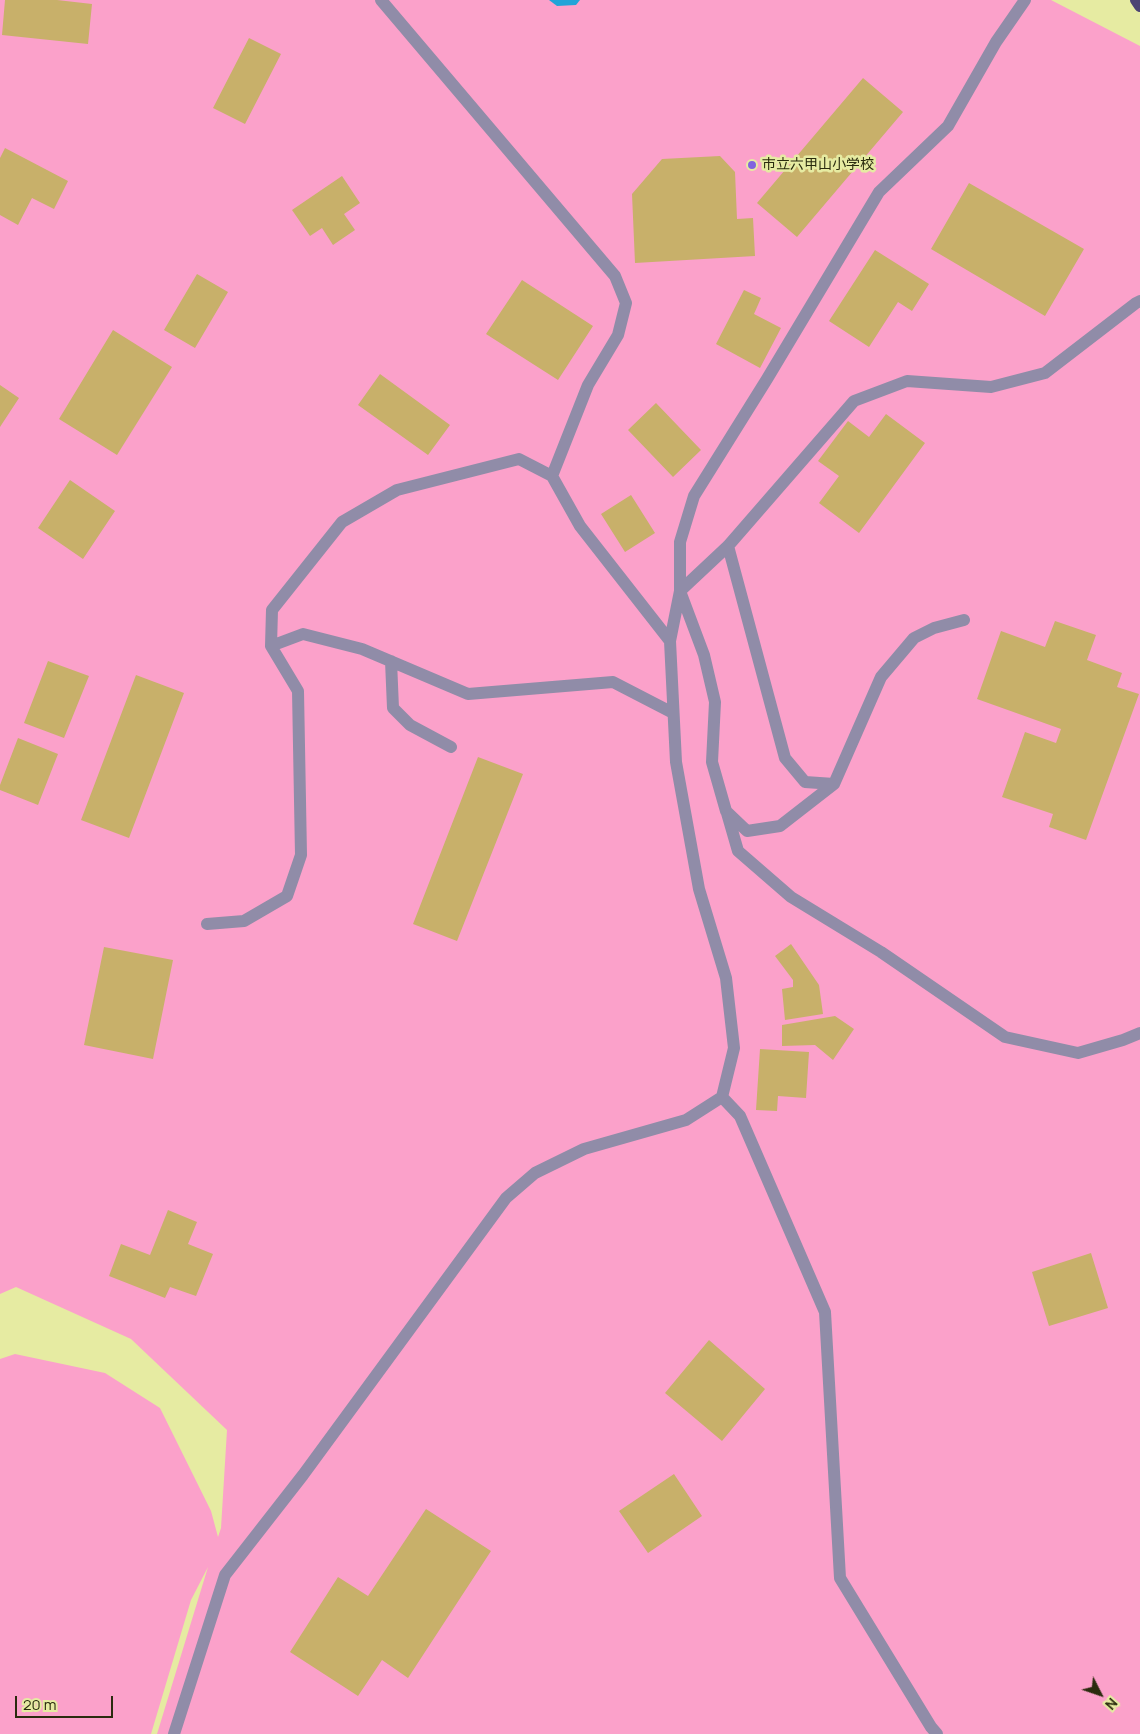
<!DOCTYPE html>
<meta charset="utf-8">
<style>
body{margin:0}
#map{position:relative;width:1140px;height:1734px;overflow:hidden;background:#e6eba2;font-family:Manrope,sans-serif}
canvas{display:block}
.north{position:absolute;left:1075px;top:1669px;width:50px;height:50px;-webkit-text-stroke:4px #e6eba2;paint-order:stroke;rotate:131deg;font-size:14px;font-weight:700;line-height:20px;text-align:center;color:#2a2b0e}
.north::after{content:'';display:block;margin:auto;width:18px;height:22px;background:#2a2b0e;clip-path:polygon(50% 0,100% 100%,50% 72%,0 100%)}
.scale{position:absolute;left:15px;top:1696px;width:98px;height:22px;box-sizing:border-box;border:2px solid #2a2b0e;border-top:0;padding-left:6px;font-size:15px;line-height:18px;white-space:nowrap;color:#2a2b0e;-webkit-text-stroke:4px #e6eba2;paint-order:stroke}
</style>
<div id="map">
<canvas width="1140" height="1734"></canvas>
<div class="north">N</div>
<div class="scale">20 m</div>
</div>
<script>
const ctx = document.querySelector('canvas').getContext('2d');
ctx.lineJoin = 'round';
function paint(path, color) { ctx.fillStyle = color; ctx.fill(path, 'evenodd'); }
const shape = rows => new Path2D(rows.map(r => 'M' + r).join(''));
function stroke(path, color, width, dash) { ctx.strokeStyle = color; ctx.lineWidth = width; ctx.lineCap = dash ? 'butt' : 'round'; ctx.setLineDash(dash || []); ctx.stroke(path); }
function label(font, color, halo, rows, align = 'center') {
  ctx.font = font + ' Manrope,"Noto Sans JP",sans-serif'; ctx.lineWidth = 5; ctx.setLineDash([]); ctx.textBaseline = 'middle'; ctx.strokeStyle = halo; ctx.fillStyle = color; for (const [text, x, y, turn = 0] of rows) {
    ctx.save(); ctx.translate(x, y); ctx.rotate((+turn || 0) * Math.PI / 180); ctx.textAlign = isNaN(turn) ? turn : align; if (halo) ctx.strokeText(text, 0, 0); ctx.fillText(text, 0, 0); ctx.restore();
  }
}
paint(shape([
 [0,0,1051,0,1140,46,1140,1734,157,1734,208,1567,191,1600,151,1734,0,1734,0,1359,15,1354,105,1373,160,1408,211,1511,218,1537,221,1528,227,1430,131,1339,16,1287,0,1294]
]), '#fba1ca');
paint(shape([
 [549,0,580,0,576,5,557,6]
]), '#21a4d8');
paint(shape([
 [5,0,57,0,92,4,88,44,2,35],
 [249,38,281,54,245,124,213,108],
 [863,78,903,112,797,237,757,203],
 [5,148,68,181,54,209,32,198,18,225,0,215,0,158],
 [720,156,735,172,737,219,753,218,755,256,635,263,632,194,662,159],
 [342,176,360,203,344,214,355,230,333,245,322,228,310,236,292,210],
 [969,183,1084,249,1045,316,931,249],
 [875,250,929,284,912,311,898,302,869,347,829,321],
 [197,274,228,292,195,348,164,330],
 [522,280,593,326,558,380,486,334],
 [744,290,761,298,754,314,781,328,760,368,716,344],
 [113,330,172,367,117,455,59,419],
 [380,374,450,425,428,455,358,405],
 [0,385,19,398,0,427],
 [656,403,701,450,673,477,628,430],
 [886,414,925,443,859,533,819,503,839,476,818,461,848,421,869,437],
 [70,480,115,511,83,559,38,528],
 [631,495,655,533,625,552,601,514],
 [1055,621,1096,635,1087,660,1122,673,1117,687,1139,694,1086,840,1049,827,1053,814,1002,797,1025,732,1056,743,1061,729,977,699,1001,631,1045,647],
 [48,661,89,676,64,738,24,723],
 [136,675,184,693,129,838,81,820],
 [18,738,58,754,38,805,0,790,0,785],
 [478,757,523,774,457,941,413,924],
 [791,944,819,985,823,1014,785,1020,782,989,793,987,793,980,775,956],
 [104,947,173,960,153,1059,84,1045],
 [835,1016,854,1029,833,1060,815,1045,782,1046,782,1025],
 [760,1049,809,1052,806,1098,778,1096,777,1111,756,1110],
 [168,1210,197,1222,188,1244,213,1254,196,1296,170,1287,165,1298,109,1276,121,1244,150,1255],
 [1091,1253,1108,1308,1049,1326,1032,1272],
 [709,1340,765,1389,722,1441,665,1393],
 [674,1474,702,1516,648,1553,619,1511],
 [426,1509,491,1551,408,1678,382,1660,358,1696,290,1652,338,1577,368,1596]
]), '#c8b06a');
stroke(shape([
 [381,0,615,276,626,303,618,335,588,385,552,476],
 [728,546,785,758,805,782,834,784],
 [964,620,934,628,914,638,881,677,834,784,780,826,747,831,726,811,712,762,715,702,704,655,680,591,728,546,854,401,907,381,991,387,1045,373,1136,303,1140,301],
 [271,646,303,634,362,649,468,694,613,682,673,713],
 [391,661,393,708,410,725,451,747],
 [727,813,738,851,791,897,881,952,1005,1037,1078,1053,1123,1040,1140,1033],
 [207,924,244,921,287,896,301,855,298,691,271,646,272,610,342,522,397,490,519,459,552,476,580,526,670,641],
 [722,1097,740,1116,825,1312,840,1578,931,1727,937,1734],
 [174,1734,225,1575,303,1475,506,1198,535,1173,584,1149,686,1120,722,1097,734,1048,726,978,699,889,676,762,670,641,680,591,680,542,694,496,767,379,879,192,948,126,996,42,1025,0]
]), '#908ca8', 12);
stroke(shape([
 [1136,0,1140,6]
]), '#4d4373', 12);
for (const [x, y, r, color] of [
 [752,165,5,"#8163de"]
]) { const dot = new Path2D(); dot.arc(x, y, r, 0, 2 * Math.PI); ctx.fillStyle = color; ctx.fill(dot); stroke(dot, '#e6eba2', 2); }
label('14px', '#2a2b0e', '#e6eba2', [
 ["市立六甲山小学校",762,165]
], 'left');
</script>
